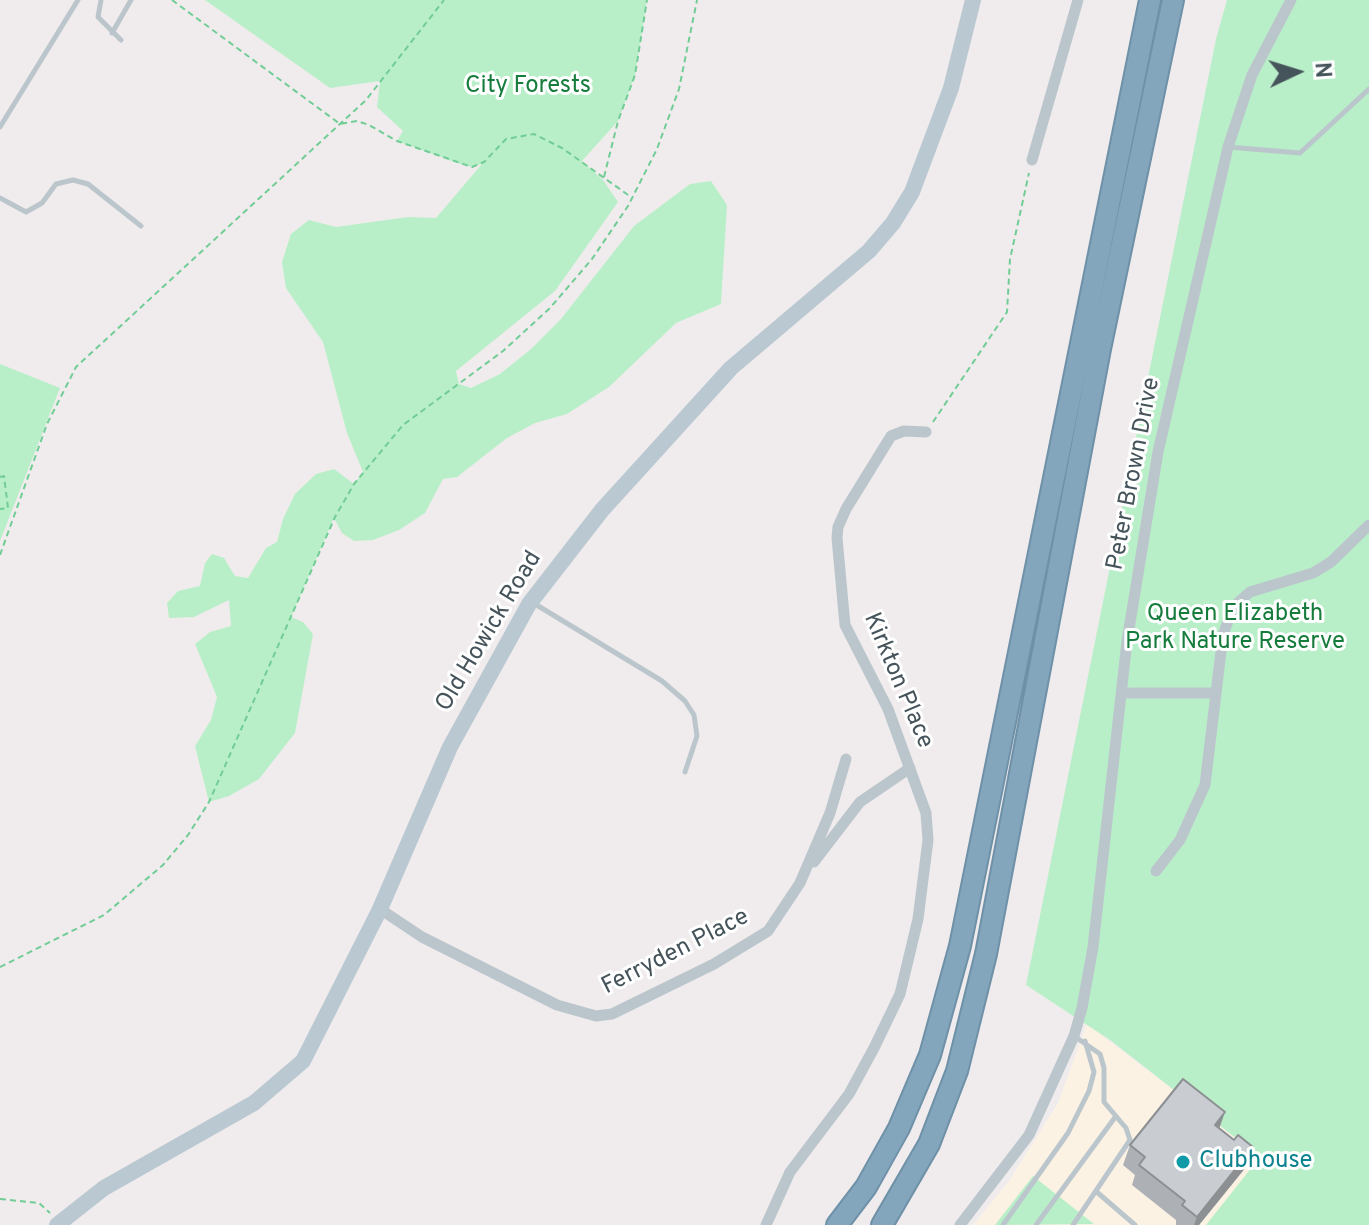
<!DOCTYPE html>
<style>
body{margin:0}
#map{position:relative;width:1369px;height:1225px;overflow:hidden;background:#f0eced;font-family:Overpass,sans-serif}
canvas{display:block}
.north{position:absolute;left:1257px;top:32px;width:80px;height:80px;-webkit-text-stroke:6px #fff;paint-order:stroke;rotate:86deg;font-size:22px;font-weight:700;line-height:32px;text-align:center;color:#45535a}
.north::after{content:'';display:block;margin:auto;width:28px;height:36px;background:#45535a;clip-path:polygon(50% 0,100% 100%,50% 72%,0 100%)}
</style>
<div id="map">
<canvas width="1369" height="1225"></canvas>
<div class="north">N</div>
</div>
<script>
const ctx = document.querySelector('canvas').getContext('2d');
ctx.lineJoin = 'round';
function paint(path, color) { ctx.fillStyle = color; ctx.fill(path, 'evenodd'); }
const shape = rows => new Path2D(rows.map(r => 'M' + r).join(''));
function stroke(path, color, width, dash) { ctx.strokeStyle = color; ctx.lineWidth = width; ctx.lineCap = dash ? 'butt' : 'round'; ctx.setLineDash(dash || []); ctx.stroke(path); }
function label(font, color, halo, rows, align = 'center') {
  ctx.font = font + ' Overpass,sans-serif'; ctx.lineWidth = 6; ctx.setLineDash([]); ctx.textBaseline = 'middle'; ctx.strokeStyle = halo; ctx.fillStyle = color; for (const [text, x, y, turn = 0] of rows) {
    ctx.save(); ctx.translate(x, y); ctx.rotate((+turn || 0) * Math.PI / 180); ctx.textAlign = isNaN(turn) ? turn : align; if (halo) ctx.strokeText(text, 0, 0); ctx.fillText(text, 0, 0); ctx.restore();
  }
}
paint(shape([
 [1087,1024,1261,1157,1206,1225,973,1225,1009,1181,1058,1103]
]), '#fcf2e4');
paint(shape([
 [205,0,647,0,635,75,618,121,582,161,603,180,618,202,555,291,456,371,459,384,471,388,500,374,531,349,561,319,634,226,690,184,711,181,727,205,721,304,676,323,609,387,567,414,535,423,507,438,457,477,443,479,425,513,399,530,373,540,354,541,342,533,334,518,291,617,303,622,313,634,295,733,259,779,229,796,209,802,195,746,211,720,217,697,195,644,210,632,231,626,229,600,194,617,169,618,167,603,178,591,200,586,205,563,212,554,224,558,235,576,248,578,266,548,277,542,283,519,295,494,316,474,334,469,354,484,363,472,347,433,323,342,286,288,282,262,291,234,309,220,336,227,408,217,436,218,482,164,472,167,460,164,397,141,403,131,377,107,380,81,330,88],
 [1227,0,1369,0,1369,1225,1206,1225,1260,1157,1110,1040,1026,985,1216,39],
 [0,364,60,388,0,541],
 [1033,1176,1094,1224,995,1225]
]), '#b9efc8');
const highway = shape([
 [837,1225,866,1187,899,1128,930,1055,960,946,1150,0],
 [882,1225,929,1144,957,1071,986,954,1100,349,1173,0]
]);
stroke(highway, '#6f91a8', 24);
stroke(shape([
 [172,0,340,124,357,121,369,125,397,141,472,167,484,162,506,139,534,134,562,148,631,197],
 [604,177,618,121,635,75,647,0],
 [933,422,1007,312,1010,259,1029,173],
 [0,477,4,476,8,508,0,509],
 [0,555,47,424,76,367,366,100,444,0],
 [0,967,104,915,163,865,188,835,209,802,335,517,354,484,403,425,503,351,550,308,592,259,628,206,657,149,679,89,697,0],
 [0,1199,39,1203,50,1213]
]), '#71cd95', 2, [6, 4]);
stroke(shape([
 [101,0,98,17,121,40],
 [112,33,131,0],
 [0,127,78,0],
 [1228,147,1300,153,1369,89],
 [0,198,26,212,42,203,56,184,73,180,88,184,141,226],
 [535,604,662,681,685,701,694,715,697,736,685,772],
 [1098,1193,1135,1225],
 [1003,1225,1068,1133,1089,1091,1094,1072,1085,1041],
 [1036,1225,1116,1116],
 [1073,1225,1130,1140,1126,1128,1104,1102,1104,1068,1100,1054,1074,1036]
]), '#bbc6cc', 5);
stroke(shape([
 [1032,160,1078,0],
 [1122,693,1216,693],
 [814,862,860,802,910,768],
 [1156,871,1180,840,1205,785,1223,635,1233,607,1250,592,1313,573,1331,562,1369,525],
 [380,909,422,937,557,1005,596,1016,612,1014,714,964,768,931,800,883,830,813,846,759],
 [766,1225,790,1172,849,1094,874,1048,900,994,918,919,928,840,926,813,888,709,845,625,837,538,838,527,846,509,891,436,904,431,926,432],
 [960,1225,1029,1135,1074,1036,1082,1008,1093,947,1127,641,1158,452,1228,147,1252,75,1291,0]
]), '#bbc6cc', 11);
stroke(shape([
 [57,1225,104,1188,254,1103,303,1061,380,909,450,747,529,604,602,510,731,368,869,251,893,223,912,192,951,88,973,0]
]), '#bac8d1', 16);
stroke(highway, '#83a6bd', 20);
paint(shape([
 [1219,1128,1234,1140,1253,1147,1246,1167,1199,1225,1176,1225,1176,1220,1132,1185,1135,1175,1123,1165,1130,1145]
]), '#adb0b5');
paint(shape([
 [1225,1112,1218,1132,1215,1125],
 [1253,1147,1246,1167,1199,1225,1194,1225,1197,1217]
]), '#8d9093');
const building = shape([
 [1183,1079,1225,1112,1215,1125,1234,1140,1238,1135,1253,1147,1197,1217,1182,1205,1185,1201,1139,1165,1145,1157,1130,1145,1183,1079]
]);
paint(building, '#c9cdd2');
stroke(building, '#8d9093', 2);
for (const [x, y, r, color] of [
 [1183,1162,8,"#0f9aa8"]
]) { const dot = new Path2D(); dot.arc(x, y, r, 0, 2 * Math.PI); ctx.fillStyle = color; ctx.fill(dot); stroke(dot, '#fff', 3); }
label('24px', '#157c3c', '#fff', [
 ["City Forests",528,87],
 ["Queen Elizabeth",1235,615],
 ["Park Nature Reserve",1235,643]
]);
label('24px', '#45535a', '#fff', [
 ["Peter Brown Drive",1135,474,-79],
 ["Old Howick Road",490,632,-59],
 ["Kirkton Place",897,681,67],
 ["Ferryden Place",676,953,-27]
]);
label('24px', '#0d838f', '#fff', [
 ["Clubhouse",1199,1162]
], 'left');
</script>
